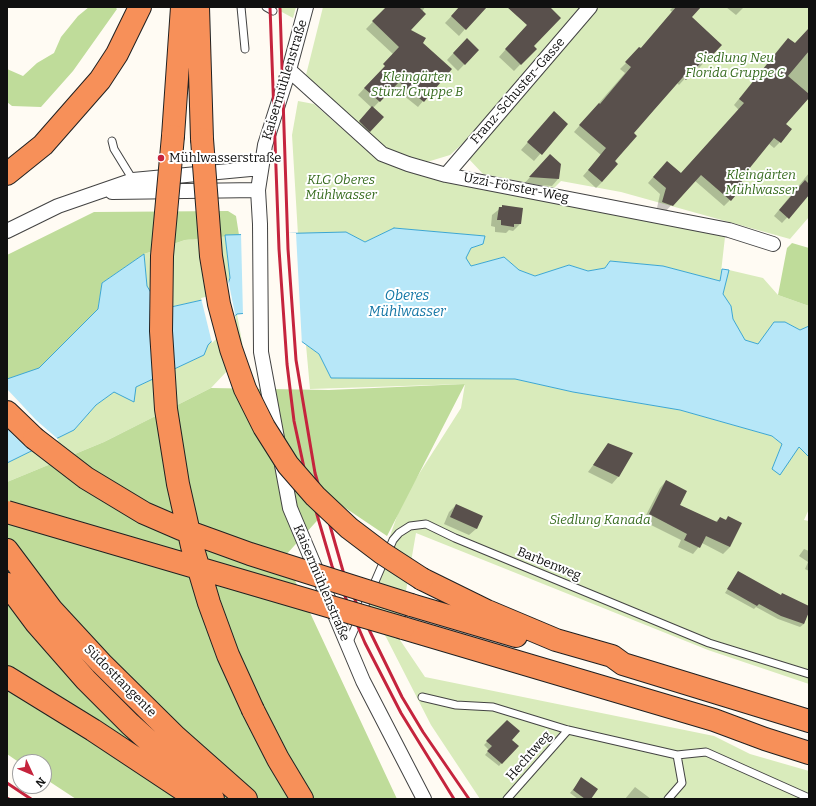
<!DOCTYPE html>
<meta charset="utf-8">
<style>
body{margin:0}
#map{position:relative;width:816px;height:806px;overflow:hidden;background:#fffbf3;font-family:Bitter,serif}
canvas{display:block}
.frame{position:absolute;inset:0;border:8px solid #101010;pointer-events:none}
.north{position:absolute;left:12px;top:754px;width:40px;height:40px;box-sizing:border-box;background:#fff;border:1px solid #9f9f9f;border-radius:50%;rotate:134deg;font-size:11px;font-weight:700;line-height:16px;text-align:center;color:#101010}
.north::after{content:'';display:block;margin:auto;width:14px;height:18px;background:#c5243d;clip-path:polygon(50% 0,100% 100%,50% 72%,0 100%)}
</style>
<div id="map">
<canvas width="816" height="806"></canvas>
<div class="frame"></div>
<div class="north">N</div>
</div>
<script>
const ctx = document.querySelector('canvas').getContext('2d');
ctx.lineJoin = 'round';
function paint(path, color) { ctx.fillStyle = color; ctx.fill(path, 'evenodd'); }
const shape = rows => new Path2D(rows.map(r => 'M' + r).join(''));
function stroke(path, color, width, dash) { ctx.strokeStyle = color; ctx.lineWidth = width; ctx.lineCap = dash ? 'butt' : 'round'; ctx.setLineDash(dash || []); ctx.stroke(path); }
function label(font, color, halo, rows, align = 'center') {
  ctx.font = font + ' Bitter,serif'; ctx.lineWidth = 4; ctx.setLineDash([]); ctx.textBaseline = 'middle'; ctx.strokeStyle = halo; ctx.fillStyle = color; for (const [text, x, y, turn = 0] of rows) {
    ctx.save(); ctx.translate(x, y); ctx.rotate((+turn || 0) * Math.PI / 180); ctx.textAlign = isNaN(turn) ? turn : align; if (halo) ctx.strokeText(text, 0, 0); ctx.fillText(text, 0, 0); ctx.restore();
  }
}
paint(shape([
 [283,7,296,7,293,18,280,11],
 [323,7,582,7,480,128,450,155,427,162,389,153,306,75],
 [595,7,809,7,809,217,790,239,621,192,561,181,554,188,483,174,467,157],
 [298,101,314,104,378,160,406,169,725,237,720,281,663,266,610,261,605,268,588,271,569,265,535,276,519,270,504,257,471,266,465,258,471,248,483,244,484,236,394,228,365,242,346,232,298,235,292,135],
 [225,235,230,278,225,295,170,307,156,301,147,286,144,254,185,240],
 [729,270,763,278,778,295,809,306,809,326,800,330,785,322,758,344,745,340,733,319,731,306,723,294],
 [237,314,244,353,211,388,104,442,7,482,7,463,74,430,96,405,114,392,136,387,204,355,208,345],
 [306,345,319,354,331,378,515,379,573,392,680,410,772,436,782,444,772,469,799,447,809,457,809,509,804,520,809,521,809,684,708,650,416,533,398,637,425,677,714,736,750,754,809,771,809,799,480,799,431,725,386,637,365,607,403,499,461,408,465,384,310,389]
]), '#d9ebbb');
paint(shape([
 [89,7,115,7,117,9,73,71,41,107,12,106,7,102,7,69,23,76,37,63,54,53,61,37,78,16],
 [228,211,236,216,239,235,185,240,144,254,102,283,98,309,39,369,7,379,7,255,94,212],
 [792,243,809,248,809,306,778,295,787,248],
 [465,384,387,536,335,501,284,557,397,799,76,799,44,778,44,762,20,763,7,754,7,482,104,442,211,388,329,390]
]), '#bfdc9a');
const water = shape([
 [394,228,485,236,483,244,471,248,466,258,471,266,504,257,519,270,535,276,569,265,588,271,605,268,610,261,663,266,720,281,722,269,729,270,723,294,731,306,733,319,745,340,758,344,774,322,785,322,800,330,809,326,809,457,799,447,780,475,772,469,782,444,772,436,680,410,573,392,515,379,331,378,319,354,261,312,237,314,208,345,204,355,136,387,134,402,114,392,96,405,74,430,7,463,7,379,39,368,98,309,102,283,144,254,147,286,156,301,171,307,224,295,230,278,225,235,346,232,365,242,394,228]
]);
paint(water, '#b7e7f8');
stroke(water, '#3ca6d1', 1);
paint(shape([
 [241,233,296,233,302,345,260,314,243,316],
 [228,279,236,319,212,343,201,298,223,293],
 [7,389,36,420,59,440,33,452,15,437,7,428]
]), '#fffbf3');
paint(shape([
 [387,7,425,7,400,47,393,54,366,29],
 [460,7,465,29,459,36,445,23],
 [543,7,548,7,533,46,535,49,514,71,499,57],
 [673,7,699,7,691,17,720,45,699,68,697,65,679,85,677,83,633,133,602,182,596,188,583,176,601,155,574,132,625,73,620,69,640,49,672,12,670,10],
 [726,7,744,7,736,15],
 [809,28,809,97,785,125,780,142,774,148,768,143,739,181,730,200,724,206,694,180,666,211,657,208,660,194,648,183,661,168,680,174,739,110,734,105,782,45,788,39,795,45],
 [460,46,478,50,458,71,447,60],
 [419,52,423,101,418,107,393,87,373,108,370,131,363,138,353,129,372,108,358,95,372,80],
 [548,119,566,124,534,161,521,150],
 [543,162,558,179,552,186,524,184],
 [809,173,809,198,807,196,782,223,774,216],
 [502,207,520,224,513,231,509,230,506,233,495,232,495,227,491,226,492,215],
 [608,445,631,454,618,477,612,484,588,472],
 [666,481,679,505,715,522,720,518,725,520,728,518,730,547,723,554,702,543,693,554,678,547,681,540,643,521,660,488],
 [456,505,481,516,476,529,469,535,444,524,449,512],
 [804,549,809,551,809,571,805,569,808,562,799,556],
 [738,573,780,596,809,607,804,624,800,627,778,619,756,607,754,609,725,593],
 [507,721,510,740,518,746,499,766,485,755,489,750,484,745],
 [579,782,589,799,578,799,570,793],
 [635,787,651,799,625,799]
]), '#0003');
paint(shape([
 [386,7,419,7,426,14,411,30,426,38,423,43,452,69,424,102,399,82,380,102,364,88,385,66,383,64,399,47,372,21],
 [459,7,487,7,466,30,451,16],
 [507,7,550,7,561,18,534,46,537,49,521,65,505,49,527,25],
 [676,7,701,7,692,17,722,45,706,62,703,60,686,80,683,77,654,110,634,133,637,136,615,161,618,164,602,182,588,170,606,148,579,125,599,103,600,104,631,67,625,62,639,47,641,48],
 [809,28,809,51,788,76,809,94,809,98,786,124,792,129,781,143,774,138,740,180,745,184,731,201,701,175,673,206,662,202,666,188,653,177,667,161,681,173,744,103,739,99,788,38,795,43],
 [467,38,479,50,465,65,453,53],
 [372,106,384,117,370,132,359,121],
 [554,111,568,124,542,155,527,142],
 [550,154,561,164,559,179,529,177],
 [805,180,809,184,809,195,789,219,779,210],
 [502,205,523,208,521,224,514,224,514,227,501,225,501,220,497,220,499,207,502,207],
 [608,443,633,453,619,477,593,465],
 [666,480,687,491,680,505,717,522,720,517,726,520,728,516,742,523,730,547,706,536,700,548,684,540,687,534,649,514],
 [456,504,483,516,477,529,450,517],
 [738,571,781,595,782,593,809,606,809,612,804,624,781,616,759,604,757,606,727,589],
 [507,720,520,731,512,740,519,746,502,764,487,751,492,746,486,741],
 [581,777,598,789,591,799,585,799,573,790]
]), '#59504c');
const lane = shape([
 [241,7,245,49],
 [266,7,273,11],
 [112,141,114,149,133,180],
 [348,644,393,540,399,533,410,526,426,524,455,538,709,643,809,674],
 [422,697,456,705,493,707,568,730,677,755,706,752,809,798],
 [507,799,568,730],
 [668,799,682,783,677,755]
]);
const street = shape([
 [306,7,289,70,265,145,258,190,260,224,261,352,290,508,363,681,424,799],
 [289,70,382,154,408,164,446,175,729,230,773,244],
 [446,175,590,7],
 [112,192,258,190],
 [7,231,58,206,133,180,261,168]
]);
const highway = shape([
 [198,7,202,139],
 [173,136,182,7],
 [7,174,43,145,100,80,117,54,140,7],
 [7,412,34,438],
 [7,550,52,610,101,663,176,737,246,799],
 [422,579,487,611,556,640,612,656,623,664,809,721],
 [7,584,36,623,86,680,130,724,213,799],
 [411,605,516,636],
 [403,628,714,720,765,739,809,753],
 [7,677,93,730,197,799],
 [253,710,278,759,302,799]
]);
stroke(lane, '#434343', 9);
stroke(street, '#434343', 16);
stroke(highway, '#212121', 24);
stroke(lane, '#fff', 7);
stroke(street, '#fff', 14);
stroke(highway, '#f79059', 22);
stroke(shape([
 [270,7,279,249,287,364,294,421,306,477,332,566,365,643,401,713,454,799],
 [280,7,288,249,296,360,315,473,343,571,358,607,402,697,423,732,469,799],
 [7,783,31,799],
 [7,798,9,799]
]), '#c5243d', 3);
const highwayBridge = shape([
 [173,136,162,256,161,331,166,409,178,484,192,546,209,603,228,655,253,710],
 [202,139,211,256,219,304,231,349,245,389,264,427,288,465,315,496,349,528,382,553,422,579],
 [34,438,86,478,144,513,181,529,250,554,411,605],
 [7,512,403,628]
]);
stroke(highwayBridge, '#212121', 24, []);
stroke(highwayBridge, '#f79059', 22);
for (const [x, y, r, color] of [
 [161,158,4,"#c5243d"]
]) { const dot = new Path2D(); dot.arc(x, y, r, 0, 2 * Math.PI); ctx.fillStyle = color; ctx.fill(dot); stroke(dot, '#fff', 1.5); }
label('italic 13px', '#366b1e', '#fff', [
 ["Siedlung Neu",735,58],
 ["Florida Gruppe C",735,73],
 ["Kleingärten",417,77],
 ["Stürzl Gruppe B",417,92],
 ["Kleingärten",761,175],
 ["Mühlwasser",761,190],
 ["KLG Oberes",341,180],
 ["Mühlwasser",341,195],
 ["Siedlung Kanada",600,520]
]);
label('13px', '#101010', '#fff', [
 ["Kaisermühlenstraße",285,80,-73],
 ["Franz-Schuster-Gasse",518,91,-49],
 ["Uzzi-Förster-Weg",516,188,11],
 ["Barbenweg",549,564,22],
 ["Kaisermühlenstraße",321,583,67],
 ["Südosttangente",120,681,45],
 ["Hechtweg",529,756,-49]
]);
label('13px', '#101010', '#fff', [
 ["Mühlwasserstraße",169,158]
], 'left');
label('italic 14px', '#1577a6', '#fff', [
 ["Oberes",407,296],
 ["Mühlwasser",407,312]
]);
</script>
